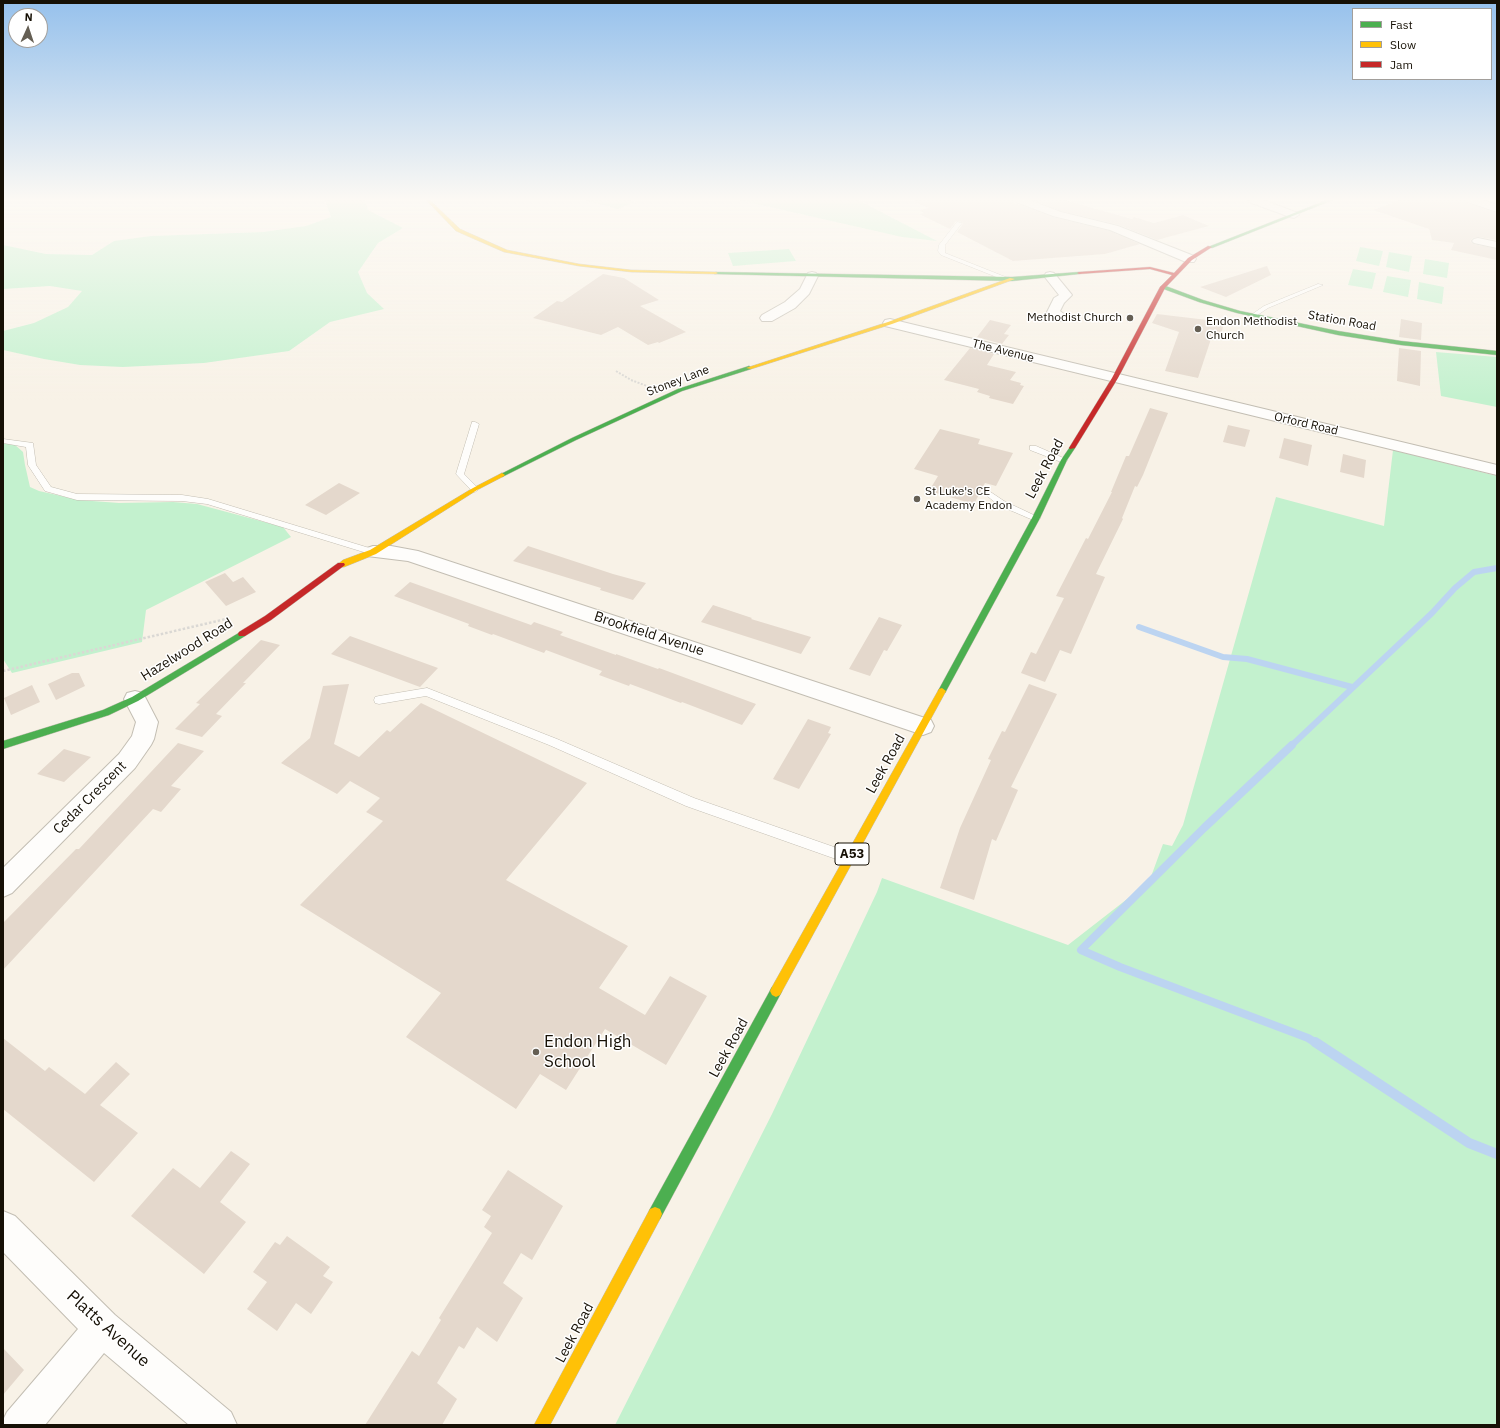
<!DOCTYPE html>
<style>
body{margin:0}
#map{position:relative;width:1500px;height:1428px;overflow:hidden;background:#f8f2e7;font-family:"IBM Plex Sans",sans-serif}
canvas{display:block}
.frame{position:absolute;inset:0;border:4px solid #161005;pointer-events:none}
.legend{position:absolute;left:1352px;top:8px;width:140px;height:72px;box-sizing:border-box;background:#fff;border:1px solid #a29f9b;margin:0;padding:5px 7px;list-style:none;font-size:12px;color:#161005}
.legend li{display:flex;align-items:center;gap:8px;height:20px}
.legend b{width:20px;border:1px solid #a29f9b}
.north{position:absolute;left:8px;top:8px;width:40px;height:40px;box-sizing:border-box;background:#fff;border:1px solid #a29f9b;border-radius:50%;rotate:3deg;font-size:11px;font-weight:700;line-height:16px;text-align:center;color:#161005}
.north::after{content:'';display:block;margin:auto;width:14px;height:18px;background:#655f54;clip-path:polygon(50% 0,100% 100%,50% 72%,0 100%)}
</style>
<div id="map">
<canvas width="1500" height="1428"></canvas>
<div class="frame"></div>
<ul class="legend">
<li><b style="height:5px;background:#4caf50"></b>Fast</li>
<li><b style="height:5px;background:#ffc107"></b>Slow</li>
<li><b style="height:5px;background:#c62828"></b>Jam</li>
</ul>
<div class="north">N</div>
</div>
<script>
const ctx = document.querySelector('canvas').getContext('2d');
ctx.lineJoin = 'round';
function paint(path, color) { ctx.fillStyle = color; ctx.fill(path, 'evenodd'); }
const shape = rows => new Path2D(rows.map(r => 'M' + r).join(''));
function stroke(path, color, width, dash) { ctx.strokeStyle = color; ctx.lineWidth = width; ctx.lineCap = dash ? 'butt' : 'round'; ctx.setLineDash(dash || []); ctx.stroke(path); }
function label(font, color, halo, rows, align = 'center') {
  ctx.font = font + ' "IBM Plex Sans",sans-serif'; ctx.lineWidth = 3; ctx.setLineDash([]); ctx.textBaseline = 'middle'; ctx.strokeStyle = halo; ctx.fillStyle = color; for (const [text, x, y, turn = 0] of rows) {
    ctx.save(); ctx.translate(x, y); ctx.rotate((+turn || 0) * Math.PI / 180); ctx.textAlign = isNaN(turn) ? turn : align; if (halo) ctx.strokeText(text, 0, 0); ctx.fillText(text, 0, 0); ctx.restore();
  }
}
paint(shape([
 [325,200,365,200,368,210,403,228,378,243,358,272,367,293,384,309,330,322,289,351,204,363,123,367,80,365,44,359,3,350,3,331,34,323,68,307,82,291,50,286,3,289,3,245,46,254,92,255,114,241,151,236,263,232,306,226,331,217],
 [585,200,628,200,635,202,618,209],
 [739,200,858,200,937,241,902,237],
 [1360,247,1383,251,1379,266,1356,261],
 [789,249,796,261,733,266,728,253],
 [1389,252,1412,256,1409,272,1386,267],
 [1425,259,1449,263,1447,278,1423,274],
 [1353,269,1376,273,1372,289,1348,285],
 [1387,276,1411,280,1408,297,1383,292],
 [1419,282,1444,287,1442,304,1417,299],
 [1436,352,1497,357,1497,407,1441,396],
 [3,443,14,444,23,452,25,465,30,487,39,491,79,500,119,503,173,502,197,504,283,527,291,537,146,610,142,642,12,673,3,659],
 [1393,450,1497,476,1497,1425,615,1425,772,1114,877,892,882,878,1068,945,1149,882,1163,844,1172,846,1183,825,1276,497,1384,526]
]), '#c3f1ce');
stroke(shape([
 [1139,627,1223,657,1247,659,1352,687],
 [1291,746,1432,613,1455,588,1474,572,1497,568]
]), '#bcd4f1', 6);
stroke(shape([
 [1292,745,1204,828,1081,950,1120,967,1308,1038,1316,1043]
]), '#bcd4f1', 8);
stroke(shape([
 [1315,1042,1469,1143,1497,1154]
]), '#bcd4f1', 10);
paint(shape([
 [914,200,1014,200,1015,203,1053,217,1110,231,1140,244,1105,254,1013,261,957,232,963,224,962,222,956,221,950,229,919,214,924,213,919,210,929,208,914,202],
 [1033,200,1064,200,1132,219,1134,217,1154,223,1183,215,1209,226,1157,240,1119,225,1061,211],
 [1400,200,1466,200,1468,203,1497,213,1497,240,1478,237,1473,238,1470,241,1474,244,1497,249,1497,260,1451,250,1454,243,1432,240,1429,229,1373,210],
 [1267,266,1271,275,1226,297,1200,287],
 [603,274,624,278,659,300,640,306,686,332,659,343,658,342,648,345,618,327,601,335,533,318,557,301,562,302],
 [1157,314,1224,322,1220,340,1211,339,1198,378,1165,371,1179,332,1152,323],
 [1401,319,1422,323,1421,340,1399,337],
 [990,320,1011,325,1004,334,1009,335,1002,344,977,337],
 [970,348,994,354,987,365,1016,372,1010,380,1021,383,1020,385,1024,386,1013,404,989,398,990,396,977,392,979,389,944,380],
 [1399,348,1421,351,1420,386,1397,381],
 [1150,408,1168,413,1143,475,1137,487,1135,486,1122,518,1123,519,1096,574,1105,577,1071,654,1060,650,1045,682,1021,673,1031,652,1036,654,1064,598,1056,596,1086,538,1088,539,1112,492,1111,492,1126,456,1129,456],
 [1228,425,1250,430,1245,447,1223,442],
 [940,429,980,439,978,444,1013,453,996,486,985,483,974,504,929,491,938,476,914,469],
 [1284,438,1312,445,1308,466,1279,458],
 [1343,454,1366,460,1364,478,1340,472],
 [339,483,360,493,326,515,305,505],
 [528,546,613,574,646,583,633,600,600,590,601,588,513,561],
 [225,573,233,582,243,577,256,592,226,606,205,582],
 [410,582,531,625,534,622,563,632,560,635,616,655,616,654,658,669,659,668,756,704,742,725,682,702,681,703,630,684,629,686,599,675,602,671,546,650,544,653,493,634,492,635,468,626,469,624,394,596],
 [713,605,752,618,751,619,811,637,801,654,701,622],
 [879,617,902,625,887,651,884,650,870,676,849,669],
 [350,636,438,668,420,687,331,654],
 [261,640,280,645,243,683,246,683,216,714,222,716,202,737,175,729,200,704,196,703],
 [72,673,79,673,85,686,56,700,48,684],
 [349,684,334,744,359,757,387,730,390,732,421,703,587,783,506,880,628,946,599,988,645,1015,670,976,707,996,666,1065,605,1029,566,1090,540,1074,516,1109,406,1037,441,993,300,905,383,821,366,812,380,798,350,781,337,794,281,763,310,738,323,686],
 [1029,684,1057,694,1011,787,1018,790,996,841,992,839,974,900,940,888,960,828,991,760,988,759,1002,731,1005,732],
 [32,685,40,702,11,715,4,698],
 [808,719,831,727,828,733,831,734,799,789,773,779],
 [178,743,204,751,171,786,181,789,161,812,153,809,3,970,3,923,76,849,79,849],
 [64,749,91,757,64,782,37,774],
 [3,1038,45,1071,49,1067,85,1094,116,1062,130,1074,100,1105,138,1133,94,1182,3,1109],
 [231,1151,250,1164,220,1202,246,1222,204,1274,131,1216,173,1168,200,1188],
 [508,1170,563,1206,532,1260,521,1253,503,1283,523,1298,497,1342,477,1327,464,1349,459,1346,437,1383,457,1399,442,1425,365,1425,412,1351,419,1356,441,1320,439,1318,492,1233,484,1227,491,1216,482,1210],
 [287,1236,330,1267,323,1276,333,1282,311,1314,296,1303,277,1331,247,1309,267,1282,253,1272,275,1242,280,1245],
 [3,1348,24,1370,3,1395]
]), '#e4d8cc');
const lane = shape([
 [957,222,962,223,945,245,945,253,1008,278,1008,280,1004,280,941,255,938,251,939,245,957,222],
 [1318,284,1323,285,1268,308,1256,316,1251,315,1264,306,1318,284],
 [472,422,475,422,479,424,464,474,479,489,475,492,472,491,456,474,472,422],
 [3,439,33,443,36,465,51,487,77,494,182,495,208,499,376,550,378,552,373,555,370,554,207,504,182,501,77,500,45,491,28,465,26,447,3,443,3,439],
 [1030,446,1036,446,1068,460,1064,462,1061,462,1030,450,1030,446],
 [989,491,1004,501,1040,518,1039,520,1033,520,998,505,985,494,989,491],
 [427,688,557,739,694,798,854,854,856,858,854,862,850,864,686,806,549,745,426,696,379,704,375,703,374,700,375,697,379,696,427,688]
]);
const street = shape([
 [1015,200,1029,200,1061,212,1118,226,1194,256,1196,259,1194,262,1186,262,1110,230,1053,216,1016,202,1015,200],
 [1248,200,1263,200,1298,213,1299,215,1294,218,1290,217,1249,202,1248,200],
 [1467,200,1482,200,1497,205,1497,212,1468,202,1467,200],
 [1478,238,1497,242,1497,248,1474,243,1472,241,1474,239,1478,238],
 [812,272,816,273,818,276,809,294,795,308,772,321,762,321,760,318,762,315,785,302,800,289,808,273,812,272],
 [1050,272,1054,273,1072,295,1064,303,1060,311,1069,318,1067,321,1057,321,1047,312,1054,298,1059,295,1044,276,1046,273,1050,272],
 [890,319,1497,465,1497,475,885,326,883,323,885,320,890,319],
 [373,546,391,546,418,551,931,720,934,726,931,732,923,735,408,561,367,556,364,552,367,548,373,546],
 [135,691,143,693,158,722,154,739,151,745,135,768,12,893,3,897,3,868,119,754,132,736,136,722,124,699,127,693,135,691],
 [3,1211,15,1216,115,1315,231,1412,237,1425,189,1425,104,1353,45,1425,3,1425,3,1420,7,1412,78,1329,3,1252,3,1211]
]);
const fast = shape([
 [1327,200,1333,200,1212,248,1208,247,1327,200],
 [716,272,1012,277,1079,272,1081,273,1079,274,1012,281,714,274,714,273,716,272],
 [1163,285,1203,300,1240,311,1338,331,1401,341,1497,351,1497,355,1401,345,1338,335,1237,313,1199,302,1161,288,1160,287,1163,285],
 [749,366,752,368,751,369,682,391,576,440,502,477,499,475,572,438,678,389,749,366],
 [1072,446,1075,448,1067,460,1040,518,945,693,939,693,938,691,1032,518,1061,460,1070,447,1072,446],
 [242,631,245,632,246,634,245,636,138,701,109,715,3,749,3,741,103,710,132,697,242,631],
 [776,985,780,987,782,991,780,995,660,1219,655,1221,650,1219,648,1214,650,1209,772,987,776,985]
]);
const slow = shape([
 [426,200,430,200,460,229,507,250,579,264,631,270,716,272,718,273,716,274,631,272,579,266,504,252,456,231,426,200],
 [1010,278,1015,279,892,324,751,369,746,368,888,322,1010,278],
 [502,473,505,475,504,476,477,490,376,554,344,567,338,567,337,565,343,560,370,550,473,488,502,473],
 [942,688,946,691,780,995,776,997,772,995,770,991,772,987,939,689,942,688],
 [655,1207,660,1209,662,1214,660,1219,550,1425,534,1425,650,1209,655,1207]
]);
const jam = shape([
 [1208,246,1212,247,1192,260,1165,288,1118,378,1075,448,1070,449,1069,448,1112,378,1160,287,1172,275,1150,269,1079,274,1077,273,1079,272,1150,267,1174,273,1188,258,1208,246],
 [338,563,344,563,345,565,271,620,245,636,239,636,238,634,239,632,265,616,338,563]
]);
stroke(lane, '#c3beb3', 1);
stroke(street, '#c3beb3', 2);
stroke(fast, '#c3beb3', 1);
stroke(slow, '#c3beb3', 1);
stroke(jam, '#c3beb3', 1);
stroke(shape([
 [616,371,631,380,647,386]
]), '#dad8d4', 2, [2, 1.5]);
stroke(shape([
 [3,671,226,619]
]), '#dad8d4', 2.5, [2.5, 2]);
paint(lane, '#fefdfb');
paint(street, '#fefdfb');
paint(fast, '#4caf50');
paint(slow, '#ffc107');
paint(jam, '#c62828');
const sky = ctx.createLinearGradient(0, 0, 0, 400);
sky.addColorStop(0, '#96c1ec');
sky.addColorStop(0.5, '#fcf9f4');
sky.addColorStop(1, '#fcf9f400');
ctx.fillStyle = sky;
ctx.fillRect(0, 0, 1500, 400);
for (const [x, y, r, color] of [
 [1130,318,4,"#655f54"],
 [1198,329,4,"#655f54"],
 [917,499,4,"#655f54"],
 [536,1052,4,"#655f54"]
]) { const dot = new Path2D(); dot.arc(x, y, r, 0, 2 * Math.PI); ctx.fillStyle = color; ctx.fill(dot); stroke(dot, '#fff', 1.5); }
label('12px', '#161005', '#fff', [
 ["Methodist Church",1122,318,"right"],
 ["Endon Methodist",1206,322],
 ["Church",1206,336],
 ["St Luke's CE",925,492],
 ["Academy Endon",925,506]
], 'left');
label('12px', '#161005', '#fff', [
 ["Station Road",1342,321,10],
 ["The Avenue",1003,351,14],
 ["Stoney Lane",678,381,-21],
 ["Orford Road",1306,424,13]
]);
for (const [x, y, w] of [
 [852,854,34]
]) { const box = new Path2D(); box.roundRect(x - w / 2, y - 11, w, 22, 3); ctx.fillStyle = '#fff'; ctx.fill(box); stroke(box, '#161005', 1); }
label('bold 13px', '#161005', null, [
 ["A53",852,854]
]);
label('14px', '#161005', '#fff', [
 ["Leek Road",1045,469,-62],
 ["Brookfield Avenue",649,634,18],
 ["Hazelwood Road",187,650,-32],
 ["Leek Road",886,764,-61],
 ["Cedar Crescent",90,798,-45],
 ["Leek Road",729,1048,-61],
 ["Leek Road",575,1333,-62]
]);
label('17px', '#161005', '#fff', [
 ["Endon High",544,1042],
 ["School",544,1062]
], 'left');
label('17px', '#161005', '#fff', [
 ["Platts Avenue",108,1329,42]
]);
</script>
